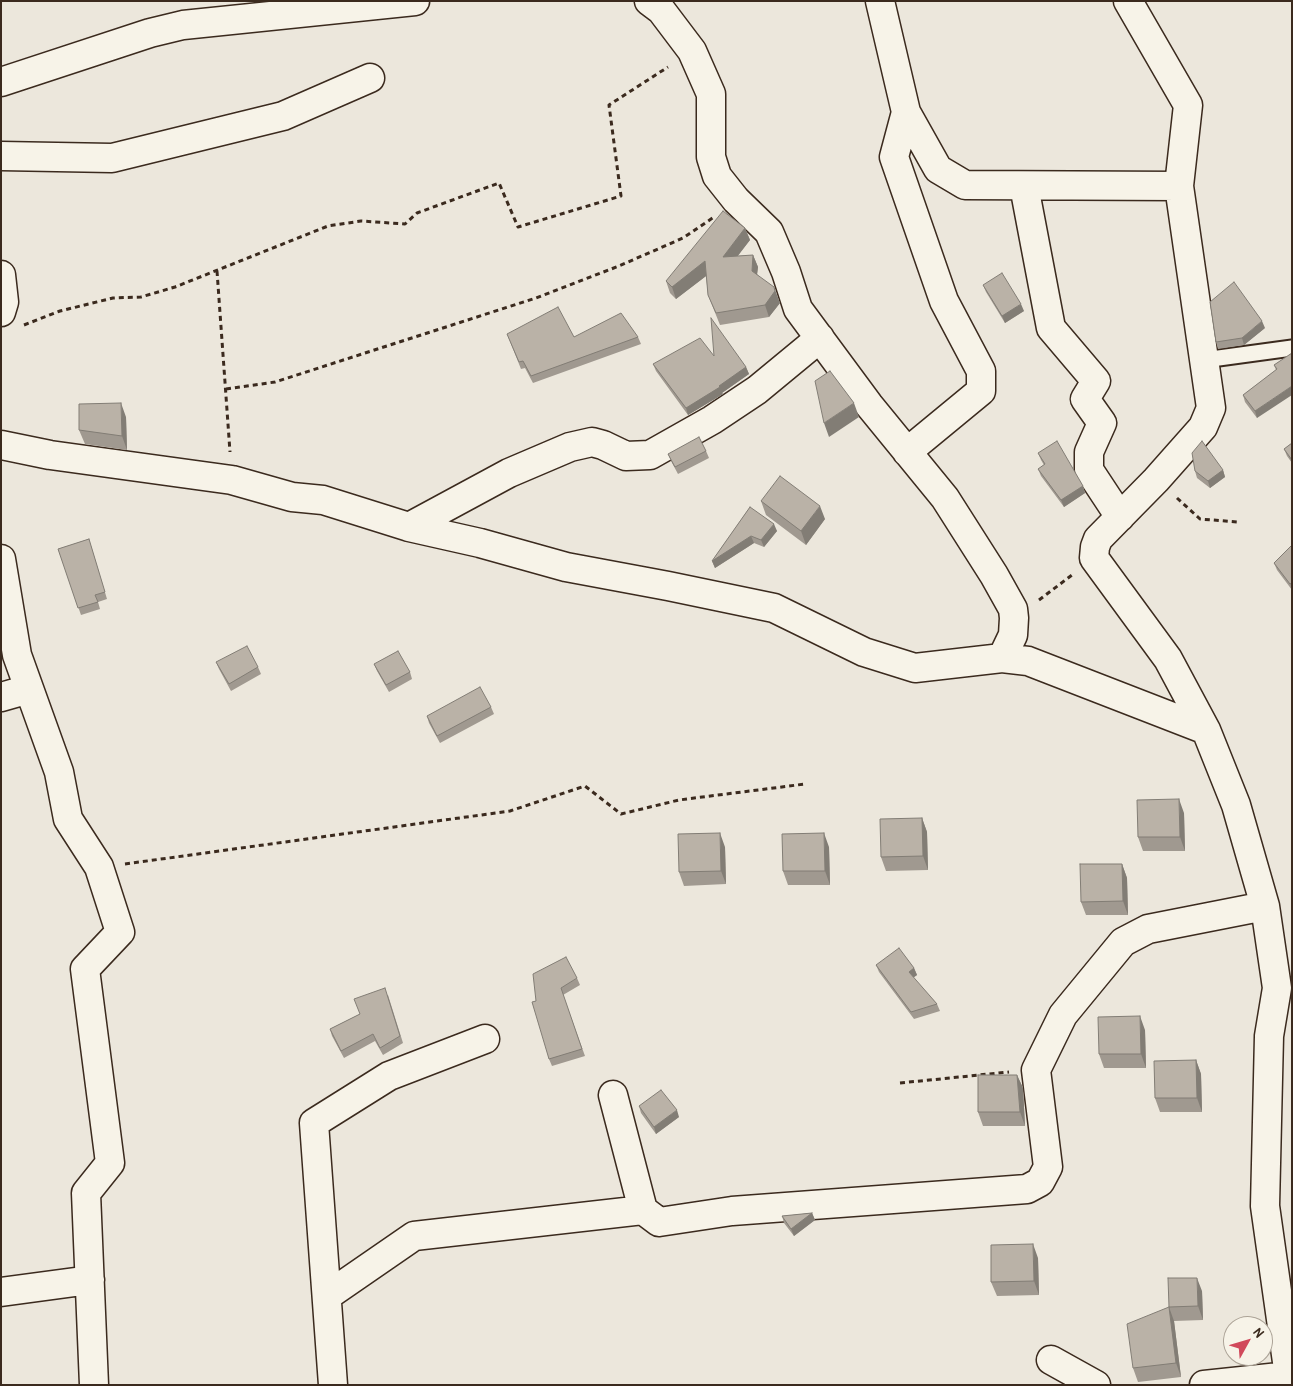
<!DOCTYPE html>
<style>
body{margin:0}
#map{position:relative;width:1293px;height:1386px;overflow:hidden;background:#ece7dc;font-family:"Patrick Hand",sans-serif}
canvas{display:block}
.frame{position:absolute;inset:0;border:2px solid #3b2a1e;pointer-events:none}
.north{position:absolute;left:1223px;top:1316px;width:50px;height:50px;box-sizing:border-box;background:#f7f3e8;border:1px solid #aca397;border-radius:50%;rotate:51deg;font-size:14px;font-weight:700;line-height:20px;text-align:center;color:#3b2a1e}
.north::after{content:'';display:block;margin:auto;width:18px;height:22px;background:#d1495b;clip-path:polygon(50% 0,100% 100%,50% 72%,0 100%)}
</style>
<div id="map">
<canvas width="1293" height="1386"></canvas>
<div class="frame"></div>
<div class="north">N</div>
</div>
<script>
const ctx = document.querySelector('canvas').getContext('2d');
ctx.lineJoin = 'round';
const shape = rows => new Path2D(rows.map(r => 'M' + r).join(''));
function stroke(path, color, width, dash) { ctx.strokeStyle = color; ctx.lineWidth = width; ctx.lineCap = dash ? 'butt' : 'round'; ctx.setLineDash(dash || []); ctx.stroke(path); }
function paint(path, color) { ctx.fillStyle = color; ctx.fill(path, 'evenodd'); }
const lane = shape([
 [1204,360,1292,348]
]);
const street = shape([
 [649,1,661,10,692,51,711,94,711,157,717,176,736,200,769,232,786,272,798,309,869,405,945,498,994,575,1013,609,1014,618,1013,635,1002,658],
 [880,1,906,112,894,157,944,301,981,371,981,391,907,452],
 [1128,1,1188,105,1179,186,1211,408,1203,427,1156,480,1098,539,1095,547,1094,558,1168,659,1206,730,1236,805,1265,906,1277,988,1269,1036,1265,1206,1289,1376,1292,1383],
 [1,82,150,33,183,25,415,1],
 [906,112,938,169,965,185,1179,186],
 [1,156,112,158,283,116,370,78],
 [1024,186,1051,328,1096,381,1085,399,1102,423,1089,452,1089,470,1120,517],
 [1,275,4,302,1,312],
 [1,445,50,455,232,480,292,497,323,500,409,527,480,543,566,567,668,586,774,608,864,652,915,668,1002,658,1028,661,1206,730],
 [409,527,509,473,570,447,592,442,603,445,626,456,650,455,712,420,757,390,820,338],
 [1,559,17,655,59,772,68,819,99,867,120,932,85,969,110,1163,86,1193,94,1385],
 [1,697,29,689],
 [613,1095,643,1210,659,1222,732,1211,1027,1189,1040,1182,1048,1167,1036,1070,1063,1015,1123,942,1148,929,1265,906],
 [1,1292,90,1280],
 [327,1296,414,1236,643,1210],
 [1051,1360,1096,1385],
 [333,1385,314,1123,389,1076,485,1039],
 [1204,1385,1289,1376]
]);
stroke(lane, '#3b2a1e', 19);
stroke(street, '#3b2a1e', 31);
stroke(shape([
 [217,271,230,452],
 [24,325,60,311,113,298,141,297,175,287,328,226,361,221,405,224,417,213,499,183,518,227,621,196,609,105,668,67],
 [226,389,275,382,536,298,619,266,683,238,714,217],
 [1177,498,1200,519,1237,522],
 [1039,600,1072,575],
 [125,864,510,811,585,786,621,814,679,800,805,784],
 [900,1083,1009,1072]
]), '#3b2a1e', 3, [5, 4]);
stroke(lane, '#f7f3e8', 15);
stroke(street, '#f7f3e8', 28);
paint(shape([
 [745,228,750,240,737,256,753,255,758,267,757,274,780,303,769,317,720,325,708,295,706,276,676,299,670,293,666,281],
 [983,285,1024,311,1005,323,986,292],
 [1265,328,1244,345,1218,349,1216,342],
 [507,334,574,337,638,337,641,344,533,383,525,368,521,369],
 [1292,353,1257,418,1245,402,1243,395,1276,370,1274,365],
 [714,356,746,367,749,374,722,393,723,394,688,415,656,371,653,364],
 [126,417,127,450,85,444,79,430],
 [1292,443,1292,463,1287,456,1284,449],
 [706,451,709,458,678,474,671,461,668,454],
 [1038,453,1083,486,1085,493,1064,507,1041,476,1038,469,1044,465,1041,460],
 [1223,470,1225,477,1210,488,1197,478,1195,471],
 [761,501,825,519,806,545,766,515],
 [750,507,777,531,764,547,754,543,715,568,712,561],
 [89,539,107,599,98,602,100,609,81,615,58,549],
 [1292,545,1292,590,1277,570,1274,563],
 [216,662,258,667,261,674,231,691,219,669],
 [374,664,410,672,412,679,389,692,377,671],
 [491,707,494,714,440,743,429,723,427,716],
 [1184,813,1185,851,1143,851,1138,837],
 [922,818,927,832,928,870,886,871,881,857],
 [725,847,726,884,684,886,679,872],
 [829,847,830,885,788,885,783,871],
 [1122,864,1127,878,1128,915,1086,915,1081,902],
 [876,965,914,968,917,975,913,978,937,1004,940,1011,914,1019,879,972],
 [577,978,580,985,563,995,585,1056,552,1066,549,1059,536,1001],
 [388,995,403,1043,383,1055,375,1041,344,1058,332,1036,330,1029,360,1014],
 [1145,1030,1146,1068,1104,1068,1099,1054],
 [1196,1060,1201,1074,1202,1112,1160,1112,1155,1098],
 [1017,1075,1023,1088,1025,1126,983,1126,978,1112],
 [639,1106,679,1117,656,1134,641,1113],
 [812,1213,815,1220,794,1236,784,1223,782,1216],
 [1038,1258,1039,1295,997,1296,991,1282],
 [1202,1291,1203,1320,1174,1321,1181,1377,1138,1382,1133,1368,1169,1307]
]), '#a09990');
paint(shape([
 [745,228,750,240,728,269,723,257],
 [753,255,758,267,756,283,752,271],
 [705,261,710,273,676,299,672,287],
 [774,287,780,303,769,317,765,305],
 [1021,304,1024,311,1005,323,1002,316],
 [1262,321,1265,328,1244,345,1242,338],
 [746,367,749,374,722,393,723,394,688,415,686,408],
 [1292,386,1292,395,1257,418,1255,411],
 [121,403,126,417,127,450,122,436],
 [854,403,859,417,829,437,824,423],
 [1223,470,1225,477,1210,488,1208,481],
 [1083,486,1085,493,1064,507,1061,500],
 [820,506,825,519,806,545,801,531],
 [774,524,777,531,764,547,761,540],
 [751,536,754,543,715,568,712,561],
 [1179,799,1184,813,1185,851,1180,837],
 [922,818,927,832,928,870,923,856],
 [720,833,725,847,726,884,721,871],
 [824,833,829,847,830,885,825,871],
 [1122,864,1127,878,1128,915,1123,901],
 [914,968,917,975,911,979,909,972],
 [1140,1016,1145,1030,1146,1068,1141,1054],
 [1196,1060,1201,1074,1202,1112,1197,1098],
 [1017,1075,1023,1088,1025,1126,1020,1112],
 [677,1110,679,1117,656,1134,654,1127],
 [812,1213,815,1220,794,1236,791,1229],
 [1033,1244,1038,1258,1039,1295,1034,1281],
 [1197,1278,1202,1291,1203,1320,1198,1306],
 [1169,1307,1174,1321,1181,1377,1176,1363]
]), '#827d75');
const building = shape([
 [723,211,745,228,723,257,753,255,752,271,774,287,775,291,765,305,716,313,708,295,705,261,672,287,666,281,723,211],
 [1002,273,1021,304,1002,316,983,285,1002,273],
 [1234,282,1262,321,1242,338,1216,342,1210,302,1234,282],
 [558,307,574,337,621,313,638,337,531,376,523,361,519,362,507,334,558,307],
 [711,318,746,367,719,386,720,387,686,408,653,364,700,338,714,356,711,318],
 [1292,353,1292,386,1255,411,1243,395,1277,369,1274,365,1292,353],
 [830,371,854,403,824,423,815,381,830,371],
 [121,403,122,436,79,430,79,404,121,403],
 [699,437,706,451,675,467,668,454,699,437],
 [1057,441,1083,486,1061,500,1038,469,1045,464,1038,453,1057,441],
 [1202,441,1223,470,1208,481,1195,471,1192,453,1202,441],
 [1292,443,1292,460,1284,449,1292,443],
 [780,476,820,506,801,531,761,501,780,476],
 [750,507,774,524,761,540,751,536,712,561,750,507],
 [89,539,105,592,95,595,98,602,78,608,58,549,89,539],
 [1292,545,1292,583,1290,584,1274,563,1292,545],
 [247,646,258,667,229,684,216,662,247,646],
 [398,651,410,672,386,685,374,664,398,651],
 [480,687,491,707,437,736,427,716,480,687],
 [1179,799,1180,837,1138,837,1137,800,1179,799],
 [922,818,923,856,881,857,880,819,922,818],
 [720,833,721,871,679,872,678,834,720,833],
 [824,833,825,871,783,871,782,834,824,833],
 [1080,864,1122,864,1123,901,1081,902,1080,864],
 [899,948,914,968,909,972,937,1004,911,1012,876,965,899,948],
 [566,957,577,978,561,988,582,1049,549,1059,532,1002,536,1001,533,974,566,957],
 [385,988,400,1036,380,1048,373,1034,341,1051,330,1029,360,1014,354,999,385,988],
 [1140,1016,1141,1054,1099,1054,1098,1017,1140,1016],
 [1196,1060,1197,1098,1155,1098,1154,1061,1196,1060],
 [978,1075,1017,1075,1020,1112,978,1112,978,1075],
 [661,1090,677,1110,654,1127,639,1106,661,1090],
 [812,1213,791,1229,782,1216,812,1213],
 [1033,1244,1034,1281,991,1282,991,1245,1033,1244],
 [1168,1278,1197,1278,1198,1306,1169,1307,1168,1278],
 [1169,1307,1176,1363,1133,1368,1127,1324,1169,1307]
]);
paint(building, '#bab2a7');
stroke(building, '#827d75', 1);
</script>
